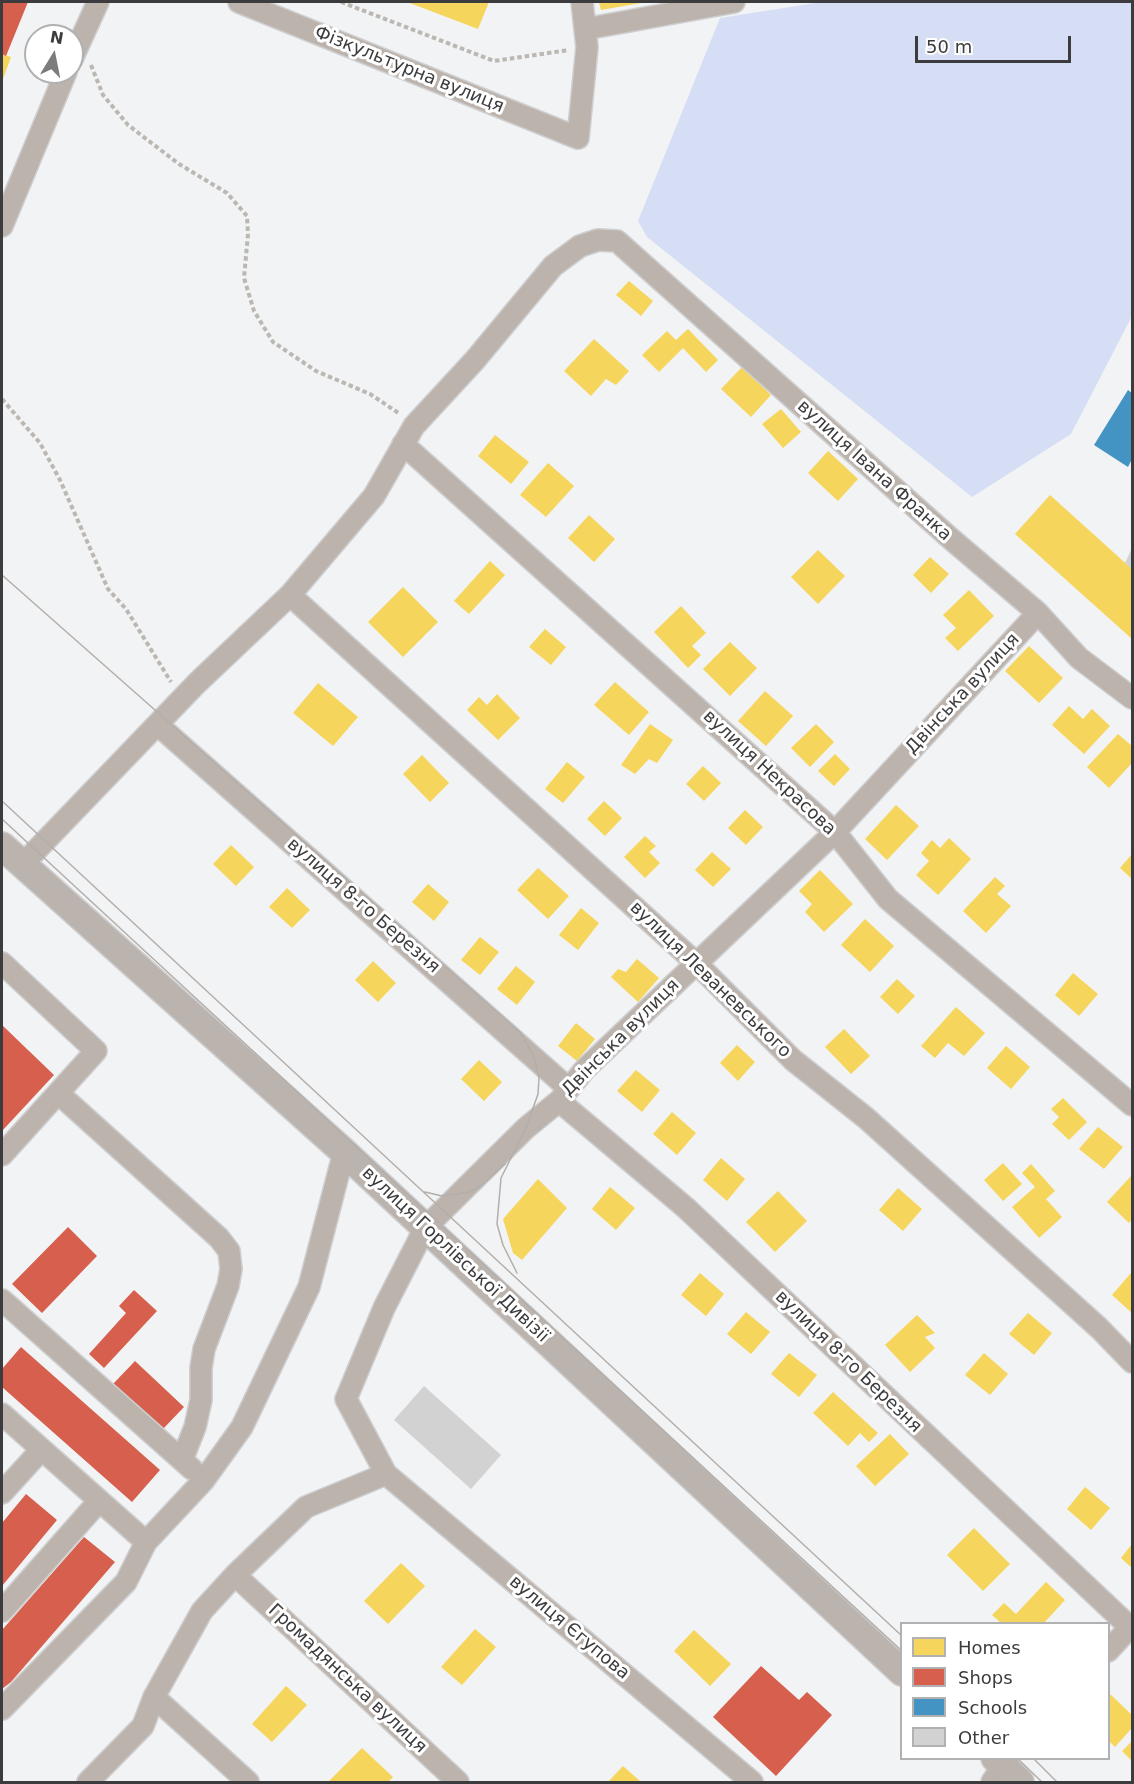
<!DOCTYPE html>
<meta charset="utf-8">
<style>
body{margin:0}
#map{position:relative;width:1134px;height:1784px;overflow:hidden;background:#f2f3f4;font-family:"DejaVu Sans",sans-serif}
canvas{display:block}
.frame{position:absolute;inset:0;border:3px solid #3c3c3e;pointer-events:none}
.legend{position:absolute;left:900px;top:1622px;width:210px;height:138px;box-sizing:border-box;background:#fff;border:2px solid #b1b1b2;margin:0;padding:8px 10px;list-style:none;font-size:18px;color:#3c3c3e}
.legend li{display:flex;align-items:center;gap:12px;height:30px}
.legend b{width:30px;border:2px solid #b1b1b2}
.north{position:absolute;left:24px;top:24px;width:60px;height:60px;box-sizing:border-box;background:#fff;border:2px solid #b1b1b2;border-radius:50%;rotate:10deg;font-size:16px;font-weight:700;line-height:24px;text-align:center;color:#3c3c3e}
.north::after{content:'';display:block;margin:auto;width:21px;height:27px;background:#7c7c7e;clip-path:polygon(50% 0,100% 100%,50% 72%,0 100%)}
.scale{position:absolute;left:915px;top:36px;width:156px;height:27px;box-sizing:border-box;border:3px solid #3c3c3e;border-top:0;padding-left:8px;font-size:18px;line-height:21px;white-space:nowrap;color:#3c3c3e;-webkit-text-stroke:4px #fff;paint-order:stroke}
</style>
<div id="map">
<canvas width="1134" height="1784"></canvas>
<div class="frame"></div>
<ul class="legend">
<li><b style="height:16px;background:#f6d55c"></b>Homes</li>
<li><b style="height:16px;background:#d6604d"></b>Shops</li>
<li><b style="height:16px;background:#4393c3"></b>Schools</li>
<li><b style="height:16px;background:#d2d2d3"></b>Other</li>
</ul>
<div class="north">N</div>
<div class="scale">50 m</div>
</div>
<script>
const ctx = document.querySelector('canvas').getContext('2d');
ctx.lineJoin = 'round';
function paint(path, color) { ctx.fillStyle = color; ctx.fill(path, 'evenodd'); }
const shape = rows => new Path2D(rows.map(r => 'M' + r).join(''));
function stroke(path, color, width, dash) { ctx.strokeStyle = color; ctx.lineWidth = width; ctx.lineCap = dash ? 'butt' : 'round'; ctx.setLineDash(dash || []); ctx.stroke(path); }
function label(font, color, halo, rows, align = 'center') {
  ctx.font = font + ' "DejaVu Sans",sans-serif'; ctx.lineWidth = 6; ctx.setLineDash([]); ctx.textBaseline = 'middle'; ctx.strokeStyle = halo; ctx.fillStyle = color; for (const [text, x, y, turn = 0] of rows) {
    ctx.save(); ctx.translate(x, y); ctx.rotate((+turn || 0) * Math.PI / 180); ctx.textAlign = isNaN(turn) ? turn : align; if (halo) ctx.strokeText(text, 0, 0); ctx.fillText(text, 0, 0); ctx.restore();
  }
}
paint(shape([
 [822,2,1132,3,1132,316,1071,434,972,497,647,237,638,221,720,18]
]), '#d6def5');
paint(shape([
 [407,2,489,2,478,29],
 [599,2,641,2,641,3,601,10],
 [2,54,11,57,2,82],
 [629,281,653,301,641,316,616,295],
 [688,329,718,360,706,372,683,348,659,372,642,355,667,331,676,340],
 [594,339,629,371,616,385,606,379,591,396,564,371],
 [742,367,771,395,751,417,721,389],
 [781,409,801,432,783,448,762,424],
 [495,435,529,462,511,484,478,456],
 [828,451,858,479,838,501,808,473],
 [548,463,574,486,546,517,520,495],
 [1050,495,1132,569,1132,639,1015,534],
 [589,515,615,539,594,562,568,538],
 [818,550,845,576,818,604,791,577],
 [930,557,949,574,931,593,913,575],
 [490,561,505,575,469,614,454,601],
 [403,587,438,622,403,657,368,622],
 [969,590,994,616,958,651,945,638,956,628,943,615],
 [681,606,706,633,692,646,701,655,688,668,654,632],
 [545,629,566,647,551,665,529,647],
 [730,642,757,668,730,696,703,669],
 [1029,646,1063,678,1039,703,1005,671],
 [615,682,649,712,629,735,594,705],
 [318,683,358,717,333,746,293,713],
 [765,691,793,716,766,746,738,721],
 [497,694,520,718,498,740,467,710,479,697,487,705],
 [1069,706,1083,719,1092,709,1110,726,1084,754,1052,725],
 [650,724,673,740,657,763,649,759,635,774,621,765],
 [816,724,834,742,810,767,791,748],
 [1118,734,1132,746,1132,763,1109,788,1087,767],
 [835,754,850,769,834,786,818,771],
 [422,755,449,783,430,802,403,774],
 [567,762,585,777,563,803,545,789],
 [703,766,721,783,704,801,686,784],
 [604,801,622,818,605,836,587,819],
 [896,805,919,826,887,860,865,839],
 [745,810,763,827,746,845,728,828],
 [645,836,656,846,649,852,660,863,645,878,624,857],
 [949,838,971,859,938,895,916,875,929,861,921,853,932,840,940,848],
 [231,845,254,867,236,886,213,864],
 [712,852,731,869,713,887,695,870],
 [1132,854,1132,879,1120,868],
 [538,868,569,896,548,919,517,890],
 [820,870,853,904,824,932,805,912,812,904,799,891],
 [995,877,1005,886,997,894,1011,906,986,933,963,911],
 [428,884,449,902,434,921,412,902],
 [287,888,310,910,292,928,269,907],
 [581,908,599,923,578,950,559,935],
 [865,919,894,946,870,972,841,945],
 [480,937,499,952,480,975,461,960],
 [637,959,659,978,638,1002,611,977,618,969,626,972],
 [373,961,396,983,378,1002,355,980],
 [516,966,535,982,517,1005,497,989],
 [1073,973,1098,994,1079,1016,1055,995],
 [897,979,915,996,898,1014,880,997],
 [956,1007,985,1033,964,1056,948,1043,935,1058,921,1046],
 [576,1023,595,1039,577,1061,558,1046],
 [844,1029,870,1056,851,1074,825,1047],
 [737,1045,755,1062,738,1081,720,1063],
 [1006,1046,1030,1067,1011,1089,987,1068],
 [479,1060,502,1082,484,1101,461,1079],
 [636,1070,660,1090,642,1112,617,1091],
 [1063,1098,1087,1122,1069,1140,1052,1124,1059,1117,1051,1109],
 [672,1112,696,1133,677,1155,653,1134],
 [1098,1127,1123,1147,1104,1169,1079,1149],
 [721,1158,745,1179,727,1201,703,1180],
 [1003,1163,1022,1184,1003,1201,984,1180],
 [1031,1164,1055,1191,1046,1199,1062,1217,1039,1238,1012,1207,1035,1187,1022,1173],
 [1132,1175,1132,1219,1129,1223,1107,1202],
 [538,1179,567,1208,522,1260,513,1253,503,1219],
 [610,1187,635,1208,616,1230,592,1209],
 [898,1188,922,1209,903,1231,879,1210],
 [778,1191,807,1221,775,1252,746,1222],
 [700,1273,724,1294,706,1316,681,1295],
 [1131,1273,1132,1275,1132,1313,1112,1295],
 [746,1312,770,1332,751,1354,727,1334],
 [1028,1313,1052,1333,1034,1355,1009,1334],
 [917,1315,935,1333,925,1337,935,1348,910,1372,885,1345],
 [789,1353,817,1375,799,1397,771,1374],
 [984,1353,1008,1374,990,1395,965,1375],
 [833,1392,878,1433,869,1442,860,1433,848,1446,813,1413],
 [890,1434,909,1454,875,1486,856,1466],
 [1085,1487,1110,1508,1091,1530,1067,1509],
 [974,1528,1010,1564,983,1591,947,1555],
 [1132,1544,1132,1568,1121,1558],
 [401,1563,425,1586,388,1624,364,1601],
 [1046,1582,1065,1600,1043,1624,1002,1624,992,1615,1004,1603,1016,1614],
 [475,1629,496,1647,462,1685,441,1667],
 [694,1630,731,1664,710,1686,674,1651],
 [286,1686,307,1705,272,1742,252,1724],
 [1110,1694,1132,1715,1132,1728,1115,1747,1108,1740],
 [1132,1741,1132,1761,1122,1751],
 [362,1748,393,1777,388,1782,328,1782],
 [623,1766,641,1782,608,1782]
]), '#f6d55c');
paint(shape([
 [2,2,28,2,6,56,2,54],
 [2,1025,54,1075,2,1131],
 [68,1227,97,1256,42,1313,12,1284],
 [134,1290,157,1311,104,1368,89,1354,126,1313,119,1306],
 [21,1347,160,1470,132,1502,2,1387,2,1369],
 [135,1361,184,1407,162,1430,113,1384],
 [26,1494,57,1520,2,1586,2,1523],
 [84,1537,115,1562,11,1682,2,1689,2,1630],
 [761,1666,799,1700,807,1692,832,1715,776,1776,713,1717]
]), '#d6604d');
paint(shape([
 [1128,390,1132,393,1132,459,1128,467,1094,445]
]), '#4393c3');
paint(shape([
 [1132,548,1132,569,1125,563],
 [424,1386,501,1455,471,1489,394,1420]
]), '#d2d2d3');
const minor = shape([
 [239,2,578,138,587,47,582,2],
 [585,29,734,2],
 [72,59,98,2],
 [2,226,66,72],
 [403,444,835,832,888,899,1132,1105],
 [290,595,696,963,793,1060,866,1118,1099,1328,1132,1362],
 [158,725,568,1088],
 [22,865,197,683,290,595,374,496,414,426,475,360,553,266,580,246,598,240,617,241,950,538,1038,613,1079,658,1132,698],
 [2,963,96,1051,2,1155],
 [58,1093,219,1238,229,1251,231,1269,228,1286,204,1349,201,1368,201,1400,195,1427,182,1460],
 [559,1101,686,1208,1132,1629],
 [2,1300,192,1469],
 [2,1414,146,1542,204,1480,242,1427,309,1287,344,1152],
 [386,1474,752,1782],
 [2,1493,41,1450],
 [235,1575,458,1782],
 [2,1611,99,1501],
 [1108,1651,1132,1625],
 [154,1697,248,1782],
 [2,1709,126,1582,146,1542],
 [88,1782,143,1726,154,1697,202,1611,235,1575,306,1507,386,1474,346,1399,384,1308,425,1228,526,1128,559,1101,585,1069,835,832,1038,613],
 [992,1782,1008,1758]
]);
const major = shape([
 [2,846,344,1152,902,1672],
 [995,1758,1020,1782]
]);
stroke(minor, '#ceced0', 24);
stroke(major, '#ceced0', 30);
stroke(shape([
 [341,2,494,61,569,50],
 [91,65,103,95,128,125,179,164,227,193,247,216,248,234,244,278,254,311,273,342,316,371,370,394,400,414],
 [2,399,40,443,60,480,108,589,126,609,171,682]
]), '#bbb7b3', 4, [4.5, 3]);
stroke(minor, '#bbb3ac', 21);
stroke(major, '#bbb3ad', 27);
stroke(shape([
 [2,575,521,1033,534,1057,539,1078,538,1094,526,1128,501,1178,497,1224,503,1245,517,1273],
 [2,801,902,1636],
 [2,819,902,1651],
 [425,1192,442,1196,470,1192,481,1186,505,1164],
 [1017,1758,1042,1782],
 [1033,1758,1057,1782]
]), '#b3aeaa', 1.5);
label('18px', '#3c3c3e', '#fff', [
 ["Фізкультурна вулиця",409,70,22],
 ["вулиця Івана Франка",874,471,42],
 ["Двінська вулиця",963,694,-47],
 ["вулиця Некрасова",769,773,43],
 ["вулиця 8-го Березня",363,906,41],
 ["вулиця Леваневського",710,980,44],
 ["Двінська вулиця",621,1038,-45],
 ["вулиця Горлівської Дивізії",455,1255,43],
 ["вулиця 8-го Березня",848,1362,44],
 ["вулиця Єгупова",569,1628,40],
 ["Громадянська вулиця",347,1679,43]
]);
</script>
